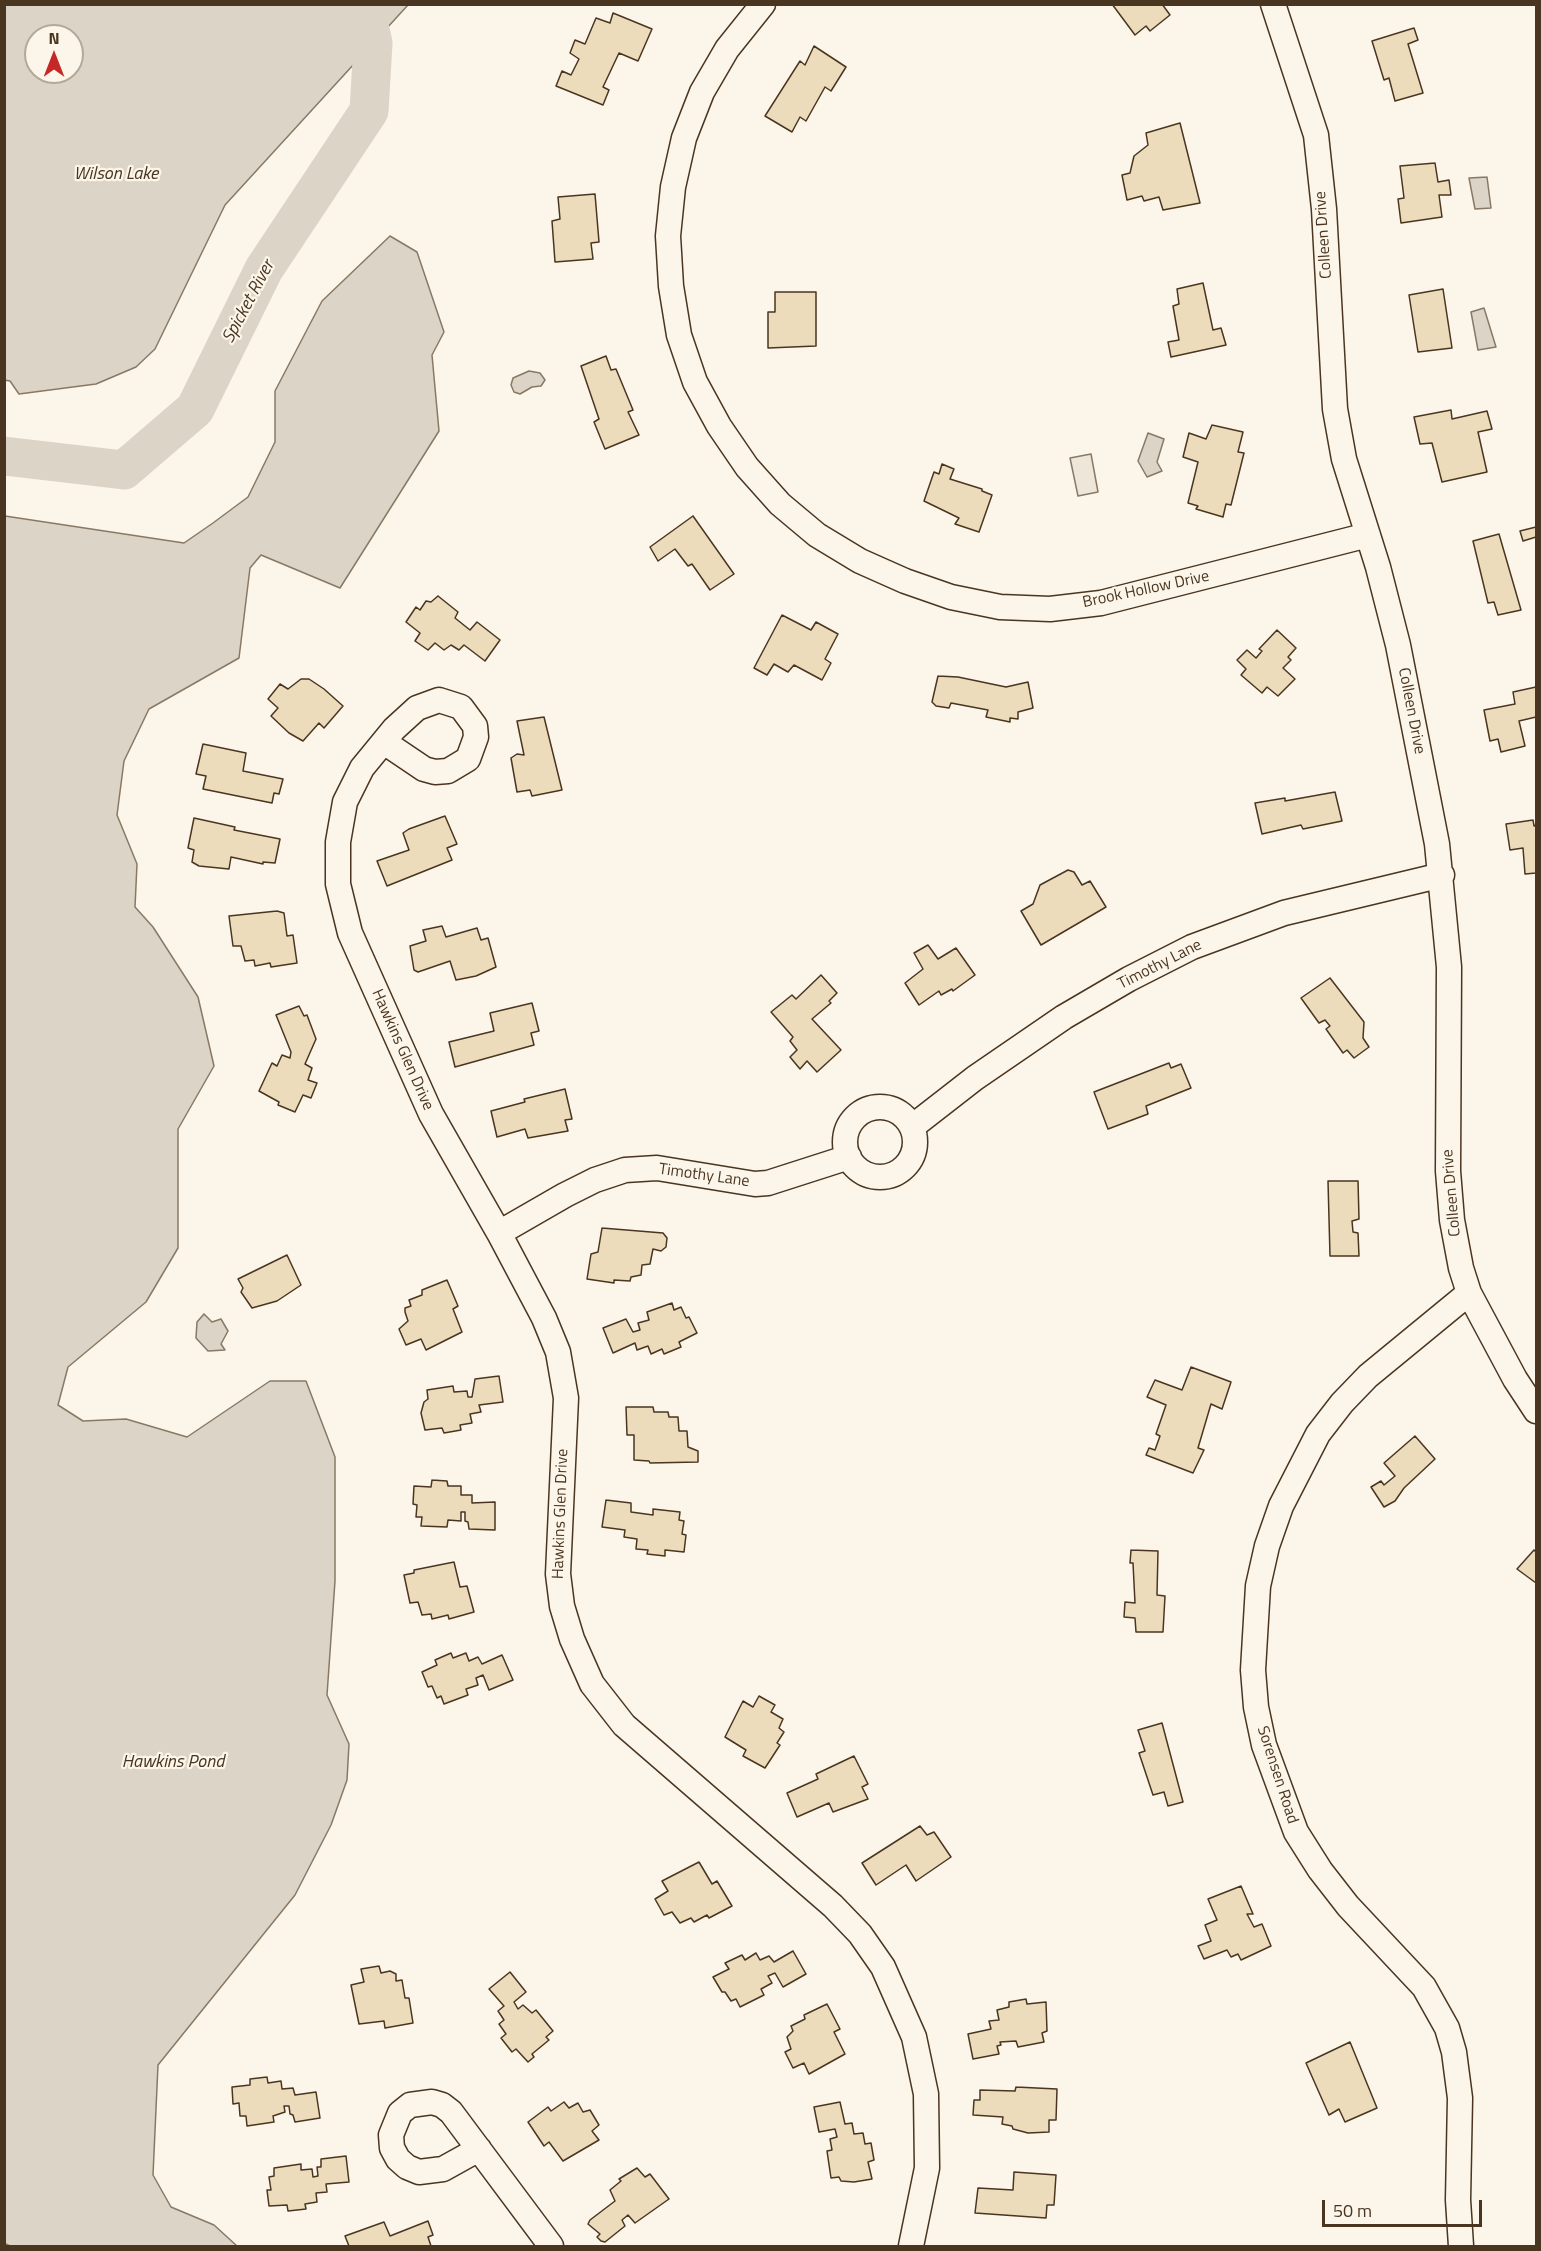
<!DOCTYPE html>
<style>
body{margin:0}
#map{position:relative;width:1541px;height:2251px;overflow:hidden;background:#fbf6e9;font-family:"Titillium Web",sans-serif}
canvas{display:block}
.frame{position:absolute;inset:0;border:6px solid #4a3520;pointer-events:none}
.north{position:absolute;left:24px;top:24px;width:60px;height:60px;box-sizing:border-box;background:#fbf6e9;border:2px solid #b4a999;border-radius:50%;rotate:0deg;font-size:16px;font-weight:700;line-height:24px;text-align:center;color:#4a3520}
.north::after{content:'';display:block;margin:auto;width:21px;height:27px;background:#c62828;clip-path:polygon(50% 0,100% 100%,50% 72%,0 100%)}
.scale{position:absolute;left:1322px;top:2200px;width:160px;height:27px;box-sizing:border-box;border:3px solid #4a3520;border-top:0;padding-left:8px;font-size:18px;line-height:21px;white-space:nowrap;color:#4a3520;-webkit-text-stroke:4px #fbf6e9;paint-order:stroke}
</style>
<div id="map">
<canvas width="1541" height="2251"></canvas>
<div class="frame"></div>
<div class="north">N</div>
<div class="scale">50 m</div>
</div>
<script>
const ctx = document.querySelector('canvas').getContext('2d');
ctx.lineJoin = 'round';
function paint(path, color) { ctx.fillStyle = color; ctx.fill(path, 'evenodd'); }
const shape = rows => new Path2D(rows.map(r => 'M' + r).join(''));
function stroke(path, color, width, dash) { ctx.strokeStyle = color; ctx.lineWidth = width; ctx.lineCap = dash ? 'butt' : 'round'; ctx.setLineDash(dash || []); ctx.stroke(path); }
function label(font, color, halo, rows, align = 'center') {
  ctx.font = font + ' "Titillium Web",sans-serif'; ctx.lineWidth = 4.5; ctx.setLineDash([]); ctx.textBaseline = 'middle'; ctx.strokeStyle = halo; ctx.fillStyle = color; for (const [text, x, y, turn = 0] of rows) {
    ctx.save(); ctx.translate(x, y); ctx.rotate((+turn || 0) * Math.PI / 180); ctx.textAlign = isNaN(turn) ? turn : align; if (halo) ctx.strokeText(text, 0, 0); ctx.fillText(text, 0, 0); ctx.restore();
  }
}
const green = shape([
 [1091,454,1098,492,1078,496,1070,458,1091,454]
]);
paint(green, '#ede6d9');
stroke(green, '#887966', 1.5);
const water = shape([
 [4,5,5,4,408,5,225,205,155,349,136,367,96,384,19,394,10,381,4,380,4,5],
 [36,36,72,36,72,72,36,72,36,36],
 [1487,177,1491,208,1475,209,1469,178,1487,177],
 [390,236,417,252,444,332,432,355,439,431,340,588,261,555,250,568,239,658,149,709,124,761,117,815,137,864,135,907,153,927,198,997,214,1066,178,1129,178,1248,146,1302,68,1367,58,1405,83,1421,126,1419,187,1437,270,1381,306,1381,335,1457,335,1581,327,1695,349,1744,347,1780,331,1825,295,1895,158,2065,153,2175,171,2207,214,2225,237,2246,10,2246,4,2243,5,516,184,543,213,523,248,497,275,442,275,391,322,301,390,236],
 [1484,308,1496,347,1478,350,1471,312,1484,308],
 [529,371,540,373,545,380,541,386,532,387,520,394,514,392,511,385,513,378,529,371],
 [1148,433,1164,439,1157,462,1162,471,1147,477,1138,461,1148,433],
 [204,1314,212,1322,221,1319,228,1331,221,1344,225,1350,208,1351,196,1338,197,1322,204,1314]
]);
paint(water, '#dcd4c6');
stroke(water, '#887966', 1.5);
stroke(shape([
 [4,456,124,470,195,409,264,269,369,111,373,43,364,4]
]), '#dcd4c6', 39);
const building = shape([
 [1112,4,1162,4,1170,15,1150,31,1146,26,1135,35,1112,4],
 [613,13,652,29,638,61,619,53,603,87,609,90,603,105,556,86,562,71,571,75,579,59,570,53,575,40,585,44,596,18,610,23,613,13],
 [1414,28,1418,40,1408,44,1423,93,1395,101,1389,78,1384,80,1372,41,1414,28],
 [814,46,846,67,831,91,825,87,806,121,800,117,792,132,765,116,800,61,805,65,814,46],
 [1180,123,1200,203,1163,210,1159,197,1144,201,1142,196,1127,200,1122,175,1130,173,1134,156,1148,145,1146,133,1180,123],
 [1435,163,1438,182,1449,180,1451,195,1439,195,1442,217,1401,223,1398,199,1404,198,1400,166,1435,163],
 [595,194,599,242,591,243,593,259,555,262,552,221,560,219,558,197,595,194],
 [1203,283,1213,330,1221,328,1226,345,1171,357,1168,342,1179,340,1173,306,1179,304,1177,289,1203,283],
 [1443,289,1452,348,1418,352,1409,295,1443,289],
 [775,292,816,292,816,346,768,348,768,312,775,312,775,292],
 [606,356,611,370,616,369,633,410,628,412,639,435,605,449,594,422,599,419,581,366,606,356],
 [1451,410,1452,419,1487,411,1492,429,1478,432,1487,472,1442,482,1432,443,1420,444,1414,417,1451,410],
 [1212,425,1243,432,1238,452,1244,453,1231,505,1226,504,1223,517,1196,509,1198,506,1188,503,1198,462,1183,457,1189,433,1206,439,1212,425],
 [942,464,954,469,950,479,982,489,982,491,992,495,979,532,955,524,959,518,924,501,934,472,939,474,942,464],
 [693,516,734,574,710,590,692,564,688,566,675,549,658,561,650,547,693,516],
 [1536,527,1536,537,1523,541,1520,531,1536,527],
 [1499,534,1521,610,1498,615,1494,602,1488,603,1473,541,1499,534],
 [438,596,458,612,455,618,470,630,477,622,500,640,485,661,464,645,459,650,451,645,444,650,435,643,428,650,415,641,420,633,406,622,416,607,420,610,426,601,431,602,438,596],
 [782,615,811,630,816,622,838,634,825,659,831,663,822,680,794,665,788,672,774,664,767,675,754,668,782,615],
 [1277,630,1296,648,1288,657,1291,660,1283,668,1295,679,1278,696,1267,687,1262,693,1241,675,1246,669,1237,660,1247,650,1256,658,1262,651,1259,649,1277,630],
 [938,676,958,677,1006,687,1028,682,1033,708,1018,712,1018,719,1010,718,1010,722,986,717,988,710,951,703,949,708,936,706,932,702,938,676],
 [301,679,309,679,324,689,343,706,324,728,319,723,303,741,289,733,271,716,278,708,268,699,280,684,288,689,301,679],
 [1536,687,1536,717,1519,721,1525,746,1501,752,1498,739,1490,741,1484,710,1515,704,1513,692,1536,687],
 [544,717,562,790,532,796,530,790,517,792,511,758,517,754,524,755,517,721,544,717],
 [203,744,246,753,243,771,283,779,279,794,274,793,272,803,203,789,206,776,196,774,203,744],
 [1335,792,1342,821,1303,829,1301,825,1262,834,1255,803,1285,798,1285,801,1335,792],
 [445,816,457,844,447,848,452,860,387,886,377,861,409,850,403,833,409,829,445,816],
 [194,818,235,827,234,830,280,839,275,863,263,862,263,864,231,857,229,869,199,866,192,862,194,850,188,848,194,818],
 [1533,820,1534,826,1536,825,1536,873,1525,874,1523,848,1510,850,1506,824,1533,820],
 [1068,870,1074,872,1082,885,1090,881,1106,907,1041,945,1021,911,1033,904,1040,885,1068,870],
 [277,911,284,913,287,936,293,935,297,963,271,967,270,963,255,966,254,960,245,961,241,946,233,946,229,916,277,911],
 [442,926,446,937,477,928,481,940,488,938,496,967,476,976,456,980,450,961,418,972,414,970,410,946,426,941,423,930,442,926],
 [928,945,938,959,956,948,975,975,953,991,952,989,941,995,939,991,919,1005,905,983,923,969,914,953,928,945],
 [821,975,837,993,829,1001,831,1003,812,1019,841,1050,817,1072,807,1061,800,1069,790,1057,797,1050,790,1041,793,1037,771,1012,792,995,796,999,821,975],
 [1330,978,1364,1022,1363,1038,1369,1047,1354,1058,1347,1050,1343,1053,1326,1029,1330,1026,1325,1020,1319,1023,1301,998,1330,978],
 [532,1003,539,1031,531,1033,534,1045,455,1067,449,1042,494,1031,490,1013,532,1003],
 [299,1006,304,1016,307,1015,316,1039,305,1064,312,1068,308,1080,317,1083,311,1098,303,1095,295,1112,278,1105,279,1102,259,1091,272,1063,277,1066,282,1055,290,1058,291,1052,276,1015,299,1006],
 [1169,1063,1171,1068,1181,1064,1191,1088,1146,1106,1148,1114,1108,1129,1094,1092,1169,1063],
 [565,1089,572,1119,565,1120,568,1131,528,1138,525,1129,497,1137,491,1111,525,1102,524,1099,565,1089],
 [1328,1181,1358,1181,1359,1219,1352,1221,1353,1232,1358,1233,1359,1256,1330,1256,1328,1181],
 [602,1228,663,1233,667,1238,666,1247,661,1251,653,1249,650,1264,642,1265,641,1275,631,1277,630,1281,614,1280,614,1283,587,1279,591,1254,598,1252,602,1228],
 [287,1255,301,1285,277,1301,252,1308,241,1292,243,1288,238,1279,287,1255],
 [447,1280,458,1306,453,1309,462,1332,426,1350,421,1339,406,1345,399,1329,408,1321,405,1312,405,1308,411,1306,409,1300,422,1295,422,1290,447,1280],
 [672,1303,674,1310,681,1307,686,1318,689,1317,697,1333,679,1342,681,1347,664,1354,662,1349,651,1354,648,1346,637,1350,635,1343,613,1353,603,1328,626,1319,633,1332,640,1330,638,1323,649,1320,647,1312,672,1303],
 [1191,1367,1231,1382,1222,1409,1211,1404,1198,1448,1204,1450,1193,1473,1146,1455,1149,1448,1155,1450,1160,1436,1156,1434,1166,1405,1147,1397,1155,1380,1182,1390,1191,1367],
 [499,1376,503,1402,479,1405,481,1412,470,1414,472,1423,460,1425,461,1430,444,1433,442,1428,425,1430,421,1413,424,1402,428,1399,427,1390,453,1386,454,1392,467,1391,468,1397,472,1397,475,1379,499,1376],
 [626,1407,653,1407,654,1412,668,1412,669,1417,678,1417,679,1431,687,1431,688,1447,698,1451,698,1462,650,1463,649,1461,634,1460,634,1435,627,1435,626,1407],
 [1415,1436,1435,1459,1404,1488,1395,1501,1384,1507,1371,1487,1381,1481,1384,1485,1395,1476,1384,1463,1415,1436],
 [432,1480,447,1481,448,1486,461,1486,461,1495,472,1495,472,1503,495,1502,495,1530,469,1529,468,1522,465,1521,465,1512,461,1512,461,1521,448,1520,447,1527,421,1526,422,1517,416,1517,417,1505,413,1504,414,1486,431,1487,432,1480],
 [606,1500,631,1503,631,1512,653,1515,653,1509,680,1512,679,1520,684,1521,682,1534,686,1535,684,1552,665,1550,665,1556,647,1554,648,1550,636,1549,637,1539,624,1537,625,1530,602,1527,606,1500],
 [1131,1550,1158,1551,1157,1595,1165,1596,1163,1632,1136,1632,1135,1618,1124,1617,1125,1602,1135,1603,1133,1563,1130,1563,1131,1550],
 [1534,1550,1536,1552,1536,1587,1536,1583,1517,1569,1534,1550],
 [454,1562,460,1587,467,1586,474,1612,449,1619,448,1615,432,1619,431,1614,422,1615,418,1602,410,1603,404,1575,414,1573,414,1570,454,1562],
 [451,1653,453,1658,466,1653,469,1661,478,1657,482,1664,502,1655,513,1680,489,1690,483,1675,476,1678,478,1685,466,1689,468,1695,444,1704,441,1696,437,1698,432,1686,428,1687,422,1672,437,1665,435,1660,451,1653],
 [759,1696,775,1705,771,1712,783,1719,779,1728,784,1732,777,1743,780,1745,765,1768,743,1756,746,1750,725,1737,743,1701,753,1707,759,1696],
 [1162,1723,1183,1802,1168,1806,1164,1792,1153,1795,1139,1753,1145,1751,1138,1730,1162,1723],
 [854,1756,868,1784,862,1787,868,1799,833,1812,829,1803,797,1817,787,1793,818,1779,816,1774,854,1756],
 [920,1826,927,1835,934,1832,951,1857,916,1881,906,1865,876,1885,862,1863,920,1826],
 [699,1862,712,1884,717,1881,732,1906,709,1918,707,1915,694,1922,691,1918,680,1923,672,1912,664,1915,655,1899,668,1891,662,1881,699,1862],
 [1241,1886,1253,1914,1247,1914,1254,1927,1262,1924,1271,1946,1241,1960,1238,1954,1231,1957,1227,1950,1204,1959,1198,1946,1211,1941,1205,1925,1217,1920,1208,1899,1241,1886],
 [793,1951,806,1974,783,1987,775,1973,768,1976,772,1983,761,1989,764,1995,740,2007,736,1999,731,2001,725,1992,722,1992,713,1977,729,1969,725,1963,742,1955,745,1960,756,1953,760,1960,769,1956,774,1962,793,1951],
 [379,1966,381,1973,390,1971,396,1974,396,1981,402,1980,405,1998,409,1998,413,2023,385,2028,384,2021,359,2024,351,1985,364,1982,361,1969,379,1966],
 [510,1972,526,1992,514,2002,518,2009,523,2005,532,2013,536,2010,553,2031,546,2037,549,2040,532,2054,534,2057,528,2062,516,2049,512,2052,501,2038,506,2034,499,2024,504,2020,498,2011,504,2006,489,1989,510,1972],
 [1026,1999,1027,2004,1046,2002,1047,2031,1042,2033,1044,2042,1018,2047,1016,2041,1000,2042,1001,2045,997,2046,999,2054,973,2059,968,2034,991,2029,989,2021,999,2020,997,2010,1009,2007,1009,2002,1026,1999],
 [827,2004,840,2029,834,2032,845,2054,809,2074,804,2063,793,2068,785,2052,791,2049,787,2037,793,2031,791,2026,805,2019,804,2015,827,2004],
 [1350,2042,1377,2108,1345,2122,1339,2109,1329,2115,1306,2063,1350,2042],
 [267,2077,268,2083,281,2081,282,2089,293,2088,295,2095,316,2092,320,2118,295,2122,293,2115,290,2114,289,2106,284,2106,285,2112,273,2116,274,2122,247,2126,246,2116,240,2116,239,2103,233,2104,232,2087,250,2085,250,2079,267,2077],
 [1016,2087,1057,2089,1056,2120,1049,2120,1049,2132,1028,2133,1013,2129,1012,2126,1002,2124,1003,2117,973,2115,974,2100,980,2100,980,2090,1015,2091,1016,2087],
 [564,2102,569,2108,578,2103,583,2112,590,2110,599,2125,592,2131,599,2140,563,2161,549,2142,544,2146,528,2122,548,2107,551,2111,564,2102],
 [840,2102,845,2124,852,2123,854,2134,863,2133,865,2144,871,2143,874,2160,868,2162,872,2179,854,2182,841,2181,839,2177,831,2178,827,2151,832,2150,830,2139,837,2137,835,2129,819,2132,814,2107,840,2102],
 [346,2156,349,2182,326,2184,327,2192,316,2193,317,2202,305,2204,306,2209,288,2211,287,2205,269,2206,267,2190,271,2190,269,2177,274,2176,274,2168,301,2164,301,2170,312,2169,313,2177,318,2176,317,2167,321,2167,321,2159,346,2156],
 [637,2168,645,2177,650,2174,669,2199,635,2223,628,2215,622,2220,625,2226,605,2242,601,2241,597,2237,600,2234,588,2224,590,2220,615,2201,610,2190,621,2181,619,2179,637,2168],
 [1014,2172,1056,2175,1054,2205,1047,2205,1046,2218,975,2213,978,2188,1013,2190,1014,2172],
 [428,2221,433,2235,428,2237,431,2246,349,2246,345,2236,384,2222,390,2236,428,2221]
]);
paint(building, '#ecdcbc');
stroke(building, '#4a3520', 1.5);
const minor = shape([
 [763,4,727,49,702,92,684,138,673,187,668,236,671,286,679,335,695,382,719,426,747,467,780,504,817,535,860,561,905,581,951,597,1000,607,1050,609,1101,603,1368,535],
 [1273,4,1316,135,1324,209,1335,409,1344,459,1378,567,1398,645,1437,844,1449,967,1448,1171,1452,1220,1461,1268,1469,1293,1515,1379,1536,1411],
 [384,742,424,769,435,772,448,771,468,759,476,737,475,726,461,707,439,700,417,708,394,729,362,768,345,802,338,842,338,884,350,933,431,1114,499,1233,544,1318,558,1352,566,1398,558,1574,562,1606,572,1639,592,1684,624,1725,833,1906,860,1934,883,1967,914,2037,926,2094,927,2168,911,2246],
 '845 1142a35 35 0 1 1 70 0a35 35 0 1 1-70 0Z',
 [912,1127,975,1078,1064,1017,1129,979,1192,947,1284,913,1442,875],
 [499,1233,565,1195,595,1180,625,1170,657,1168,755,1184,768,1183,849,1157],
 [479,2149,443,2169,419,2172,407,2167,398,2159,392,2148,391,2135,400,2113,410,2105,432,2102,442,2105,451,2112,551,2246],
 [1461,2246,1458,2200,1460,2098,1454,2052,1447,2028,1424,1987,1348,1906,1320,1870,1296,1832,1264,1745,1256,1707,1253,1670,1258,1586,1267,1546,1281,1506,1318,1434,1342,1403,1368,1376,1469,1293]
]);
stroke(minor, '#4a3520', 27);
stroke(minor, '#fbf6e9', 24);
label('16px', '#4a3520', '#fbf6e9', [
 ["Colleen Drive",1324,235,-94],
 ["Brook Hollow Drive",1146,590,-12],
 ["Colleen Drive",1411,711,79],
 ["Timothy Lane",1160,965,-27],
 ["Hawkins Glen Drive",402,1050,66],
 ["Timothy Lane",704,1176,8],
 ["Colleen Drive",1452,1193,-95],
 ["Hawkins Glen Drive",561,1514,-88],
 ["Sorensen Road",1277,1775,72]
]);
label('italic 18px', '#4a3520', '#fbf6e9', [
 ["Wilson Lake",116,175],
 ["Spicket River",249,302,-62],
 ["Hawkins Pond",173,1763]
]);
</script>
